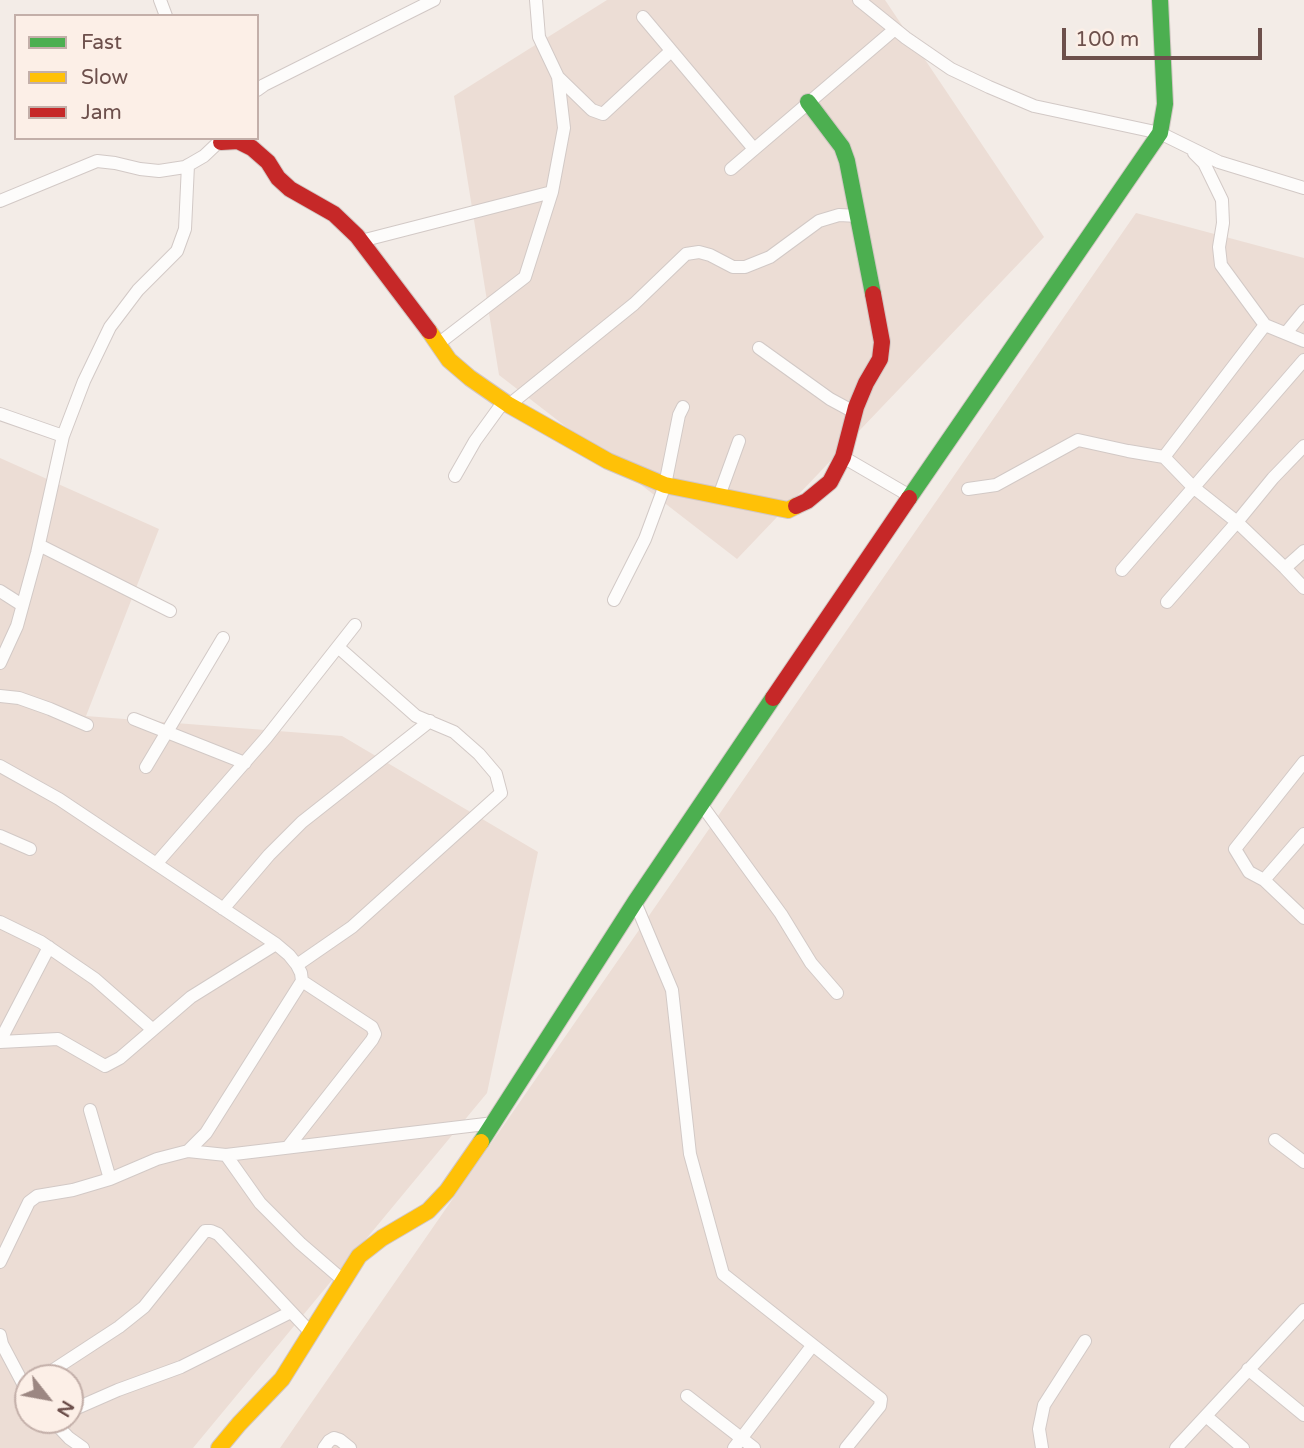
<!DOCTYPE html>
<style>
body{margin:0}
#map{position:relative;width:1304px;height:1448px;overflow:hidden;background:#f3ece7;font-family:"Varela Round",sans-serif}
canvas{display:block}
.legend{position:absolute;left:14px;top:14px;width:245px;height:126px;box-sizing:border-box;background:#fcefe7;border:2px solid #c3afa9;margin:0;padding:9px 12px;list-style:none;font-size:21px;color:#6d504c}
.legend li{display:flex;align-items:center;gap:14px;height:35px}
.legend b{width:35px;border:2px solid #c3afa9}
.north{position:absolute;left:14px;top:1364px;width:70px;height:70px;box-sizing:border-box;background:#fcefe7;border:2px solid #c3afa9;border-radius:50%;rotate:121deg;font-size:19px;font-weight:700;line-height:28px;text-align:center;color:#6d504c}
.north::after{content:'';display:block;margin:auto;width:24px;height:32px;background:#9c8782;clip-path:polygon(50% 0,100% 100%,50% 72%,0 100%)}
.scale{position:absolute;left:1062px;top:28px;width:200px;height:32px;box-sizing:border-box;border:4px solid #6d504c;border-top:0;padding-left:9px;font-size:21px;line-height:24px;white-space:nowrap;color:#6d504c;-webkit-text-stroke:5px #fcefe7;paint-order:stroke}
</style>
<div id="map">
<canvas width="1304" height="1448"></canvas>
<ul class="legend">
<li><b style="height:9px;background:#4caf50"></b>Fast</li>
<li><b style="height:9px;background:#ffc107"></b>Slow</li>
<li><b style="height:9px;background:#c62828"></b>Jam</li>
</ul>
<div class="north">N</div>
<div class="scale">100 m</div>
</div>
<script>
const ctx = document.querySelector('canvas').getContext('2d');
ctx.lineJoin = 'round';
function paint(path, color) { ctx.fillStyle = color; ctx.fill(path, 'evenodd'); }
const shape = rows => new Path2D(rows.map(r => 'M' + r).join(''));
function stroke(path, color, width, dash) { ctx.strokeStyle = color; ctx.lineWidth = width; ctx.lineCap = dash ? 'butt' : 'round'; ctx.setLineDash(dash || []); ctx.stroke(path); }
paint(shape([
 [607,0,885,0,1044,237,737,559,499,375,454,96],
 [1136,213,1304,258,1304,1448,280,1448],
 [0,458,159,529,86,716,342,736,538,852,487,1093,193,1448,0,1448],
 [28,1378,70,1378,70,1420,28,1420]
]), '#ecddd5');
const street = shape([
 [160,0,166,16],
 [536,0,539,37,558,77,592,110,603,114,671,51],
 [859,0,906,38,951,69,989,87,1034,106,1160,133,1219,162,1304,188],
 [643,17,754,149],
 [257,90,264,85,434,0],
 [1194,153,1204,163,1222,200,1223,223,1219,247,1221,265,1265,325,1304,341],
 [731,169,895,29],
 [0,201,97,161,115,163,140,169,159,171,185,167,204,156,223,138],
 [361,241,552,192],
 [1286,333,1304,311],
 [438,344,525,277,552,192,564,128,558,77],
 [759,348,830,399,854,412],
 [509,405,634,304,686,254,699,252,710,255,733,267,745,267,770,257,819,221,839,215,858,216],
 [0,414,63,436],
 [843,457,910,496],
 [1164,457,1265,325],
 [455,476,475,441,504,401],
 [968,489,996,485,1078,440,1128,451,1164,457,1193,487,1237,522,1285,568],
 [719,496,739,441],
 [39,545,170,611],
 [1304,551,1285,568,1304,588],
 [1122,570,1304,360],
 [0,591,22,605],
 [614,600,645,539,665,485,679,415,683,407],
 [1167,602,1237,522,1273,478,1304,446],
 [0,663,17,626,37,553,63,436,84,381,110,327,138,290,177,251,185,229,188,165],
 [0,696,19,698,50,709,87,725],
 [134,719,245,763],
 [1304,762,1235,849,1249,872,1264,880,1304,918],
 [0,766,59,799,276,944,289,955,297,965,301,973,302,981,372,1027,375,1034,372,1040,288,1147],
 [146,767,223,638],
 [701,804,781,914,811,963,837,993],
 [0,836,30,849],
 [156,864,266,738,355,625],
 [1264,880,1304,834],
 [635,902,672,990,690,1154,723,1274,881,1399,880,1406,846,1448],
 [223,909,269,855,302,822,430,721],
 [0,922,41,942,95,979,152,1029],
 [297,965,352,927,501,793,496,774,479,754,454,732,416,716,338,647],
 [0,1041,49,947],
 [0,1042,58,1039,105,1066,120,1058,191,997,276,944],
 [90,1110,110,1179],
 [1275,1140,1304,1162],
 [188,1151,206,1133,302,981],
 [226,1155,260,1203,300,1243,344,1281],
 [0,1262,29,1202,37,1196,73,1190,110,1179,157,1159,188,1151,226,1155,494,1123],
 [0,1335,2,1344,28,1393],
 [1248,1369,1304,1415],
 [41,1378,119,1327,144,1307,205,1231,211,1231,218,1234,312,1334],
 [687,1396,754,1448],
 [70,1411,118,1390,181,1367,291,1312],
 [1206,1416,1243,1448],
 [52,1420,69,1438,83,1448],
 [324,1448,329,1441,334,1438,340,1440,350,1448],
 [734,1448,812,1346],
 [1042,1448,1039,1429,1044,1405,1085,1341],
 [1176,1448,1304,1310]
]);
const fast = shape([
 [808,102,842,147,847,161,873,294],
 [909,498,1160,133,1165,104,1160,0],
 [481,1142,635,902,773,698]
]);
const slow = shape([
 [429,331,449,360,470,378,509,405,608,461,665,485,788,510,796,506],
 [219,1448,239,1424,282,1379,359,1256,382,1238,428,1211,447,1191,481,1142]
]);
const jam = shape([
 [221,142,238,141,252,148,268,162,278,178,290,189,334,214,357,236,429,331],
 [796,506,807,501,830,482,843,457,856,407,866,383,880,359,882,342,873,294],
 [773,698,909,498]
]);
stroke(street, '#d2c9c6', 14);
stroke(fast, '#d2c7c4', 18);
stroke(slow, '#d2c7c4', 18);
stroke(jam, '#d2c7c4', 18);
stroke(street, '#fdfcfb', 12);
stroke(fast, '#4caf50', 16);
stroke(slow, '#ffc107', 16);
stroke(jam, '#c62828', 16);
</script>
